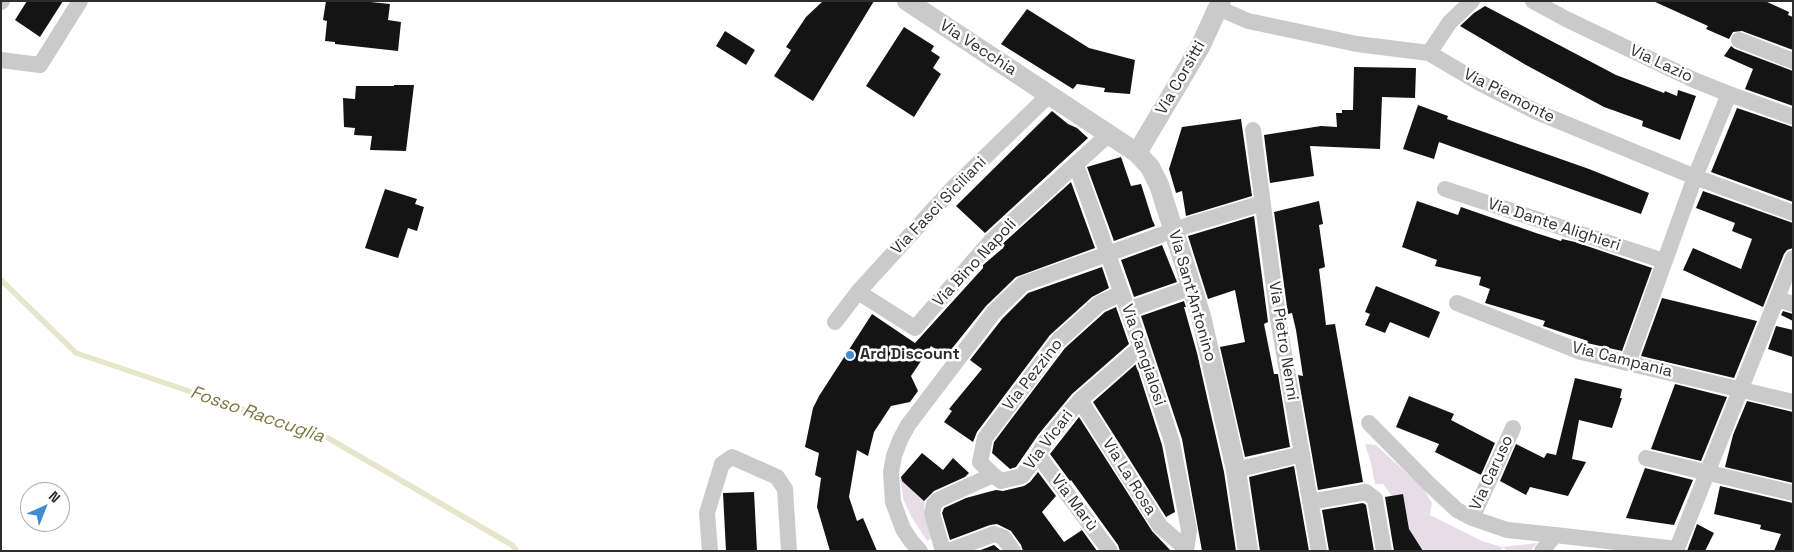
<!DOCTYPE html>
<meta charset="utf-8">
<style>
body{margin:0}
#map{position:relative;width:1794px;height:552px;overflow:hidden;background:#fff;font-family:"Space Grotesk",sans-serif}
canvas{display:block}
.frame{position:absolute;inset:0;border:2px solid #2d2d2d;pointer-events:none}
.north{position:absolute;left:20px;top:482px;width:50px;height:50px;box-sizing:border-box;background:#fff;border:1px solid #ababab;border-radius:50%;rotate:44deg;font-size:14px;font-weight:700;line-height:20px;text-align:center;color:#2d2d2d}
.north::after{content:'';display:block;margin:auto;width:18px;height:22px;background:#428dd2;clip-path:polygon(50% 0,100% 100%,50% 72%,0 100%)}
</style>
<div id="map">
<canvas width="1794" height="552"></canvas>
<div class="frame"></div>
<div class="north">N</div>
</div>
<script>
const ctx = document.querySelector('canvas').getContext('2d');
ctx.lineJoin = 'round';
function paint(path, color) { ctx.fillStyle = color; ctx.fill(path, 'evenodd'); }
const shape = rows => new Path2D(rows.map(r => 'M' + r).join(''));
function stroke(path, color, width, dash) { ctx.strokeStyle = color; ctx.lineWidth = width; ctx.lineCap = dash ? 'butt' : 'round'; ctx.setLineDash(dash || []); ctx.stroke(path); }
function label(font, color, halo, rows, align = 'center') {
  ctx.font = font + ' "Space Grotesk",sans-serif'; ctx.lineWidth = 5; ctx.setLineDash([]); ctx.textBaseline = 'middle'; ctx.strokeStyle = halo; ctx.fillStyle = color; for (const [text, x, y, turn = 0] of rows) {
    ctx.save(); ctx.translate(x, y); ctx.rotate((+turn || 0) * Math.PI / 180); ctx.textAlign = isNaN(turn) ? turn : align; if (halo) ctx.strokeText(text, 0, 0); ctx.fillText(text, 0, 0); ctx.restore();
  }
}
paint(shape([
 [1365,444,1376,445,1423,488,1432,503,1430,515,1482,541,1502,547,1537,543,1531,551,1507,551,1503,547,1500,551,1423,551,1409,529,1403,494,1392,496,1383,484,1375,484,1371,463],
 [900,479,925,502,924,510,930,533,931,539,927,541,911,516,904,501]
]), '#e9dce9');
stroke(shape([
 [1,280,76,353,328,438,512,545,517,551]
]), '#e7e6cb', 5.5);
paint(shape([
 [27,1,63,1,40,37,15,20],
 [326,1,361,1,390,4,388,20,401,22,398,51,335,44,335,42,325,41,327,21,323,20],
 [823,1,874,1,813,101,774,76,791,50,786,47,806,17],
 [1653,1,1765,1,1789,12,1788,15,1793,17,1793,50,1742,31,1733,32,1729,39,1706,29,1708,26],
 [1485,6,1616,75,1664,93,1665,91,1677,96,1678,90,1696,96,1680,140,1642,126,1643,121,1604,107,1526,65,1460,26,1474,13],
 [1027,9,1089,48,1135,60,1130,94,1104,92,1105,88,1077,84,1073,89,1001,44],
 [904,27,934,46,931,51,940,57,933,68,941,74,914,117,866,86],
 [725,31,755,50,746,65,716,46],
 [1731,46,1735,49,1793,71,1793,106,1745,89,1753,69,1724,56],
 [1354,67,1416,68,1415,98,1382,97,1380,149,1310,146,1314,176,1270,183,1264,135,1321,126,1337,127,1336,113,1342,113,1342,110,1353,110],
 [394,85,414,85,406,151,370,150,372,136,354,135,355,128,344,127,343,98,355,99,356,86,394,86],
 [1418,105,1448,116,1447,119,1589,169,1649,193,1641,214,1439,142,1434,159,1403,149],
 [1737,108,1793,127,1793,202,1711,172],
 [1052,111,1068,124,1077,128,1088,138,985,233,956,206],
 [1241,119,1252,196,1186,216,1182,191,1176,193,1169,169,1182,127],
 [1121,157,1131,186,1141,184,1153,222,1153,221,1155,226,1114,241,1087,167],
 [1071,182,1095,248,1016,277,986,306,946,356,931,346,911,376,918,391,910,402,891,406,874,432,868,456,857,450,849,497,857,521,863,518,877,551,830,551,817,507,821,478,815,475,819,453,805,447,813,408,819,396,872,314,915,343,983,268,983,265,1003,248,1000,246],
 [385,189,417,199,415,204,424,207,417,231,408,228,398,258,365,248],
 [1703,191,1793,223,1793,248,1787,250,1784,254,1763,307,1683,270,1693,248,1741,269,1752,239,1732,231,1735,223,1696,208],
 [1319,201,1323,224,1319,225,1325,267,1319,269,1326,325,1335,324,1363,482,1318,490,1298,375,1303,376,1296,330,1292,313,1288,314,1274,212],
 [1417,201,1458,215,1461,207,1536,233,1561,241,1562,239,1575,242,1652,268,1622,351,1587,343,1588,341,1543,326,1545,321,1485,303,1490,289,1479,285,1481,277,1435,266,1437,260,1402,247],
 [1254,216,1268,322,1264,324,1274,374,1278,374,1290,447,1245,457,1220,347,1245,342,1235,290,1208,299,1188,236],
 [1162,245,1177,282,1134,297,1121,260],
 [1102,267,1109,288,1092,297,1050,335,977,432,973,442,944,422,952,411,949,409,982,369,970,360,1002,319,1028,293],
 [1376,286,1440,312,1429,338,1390,322,1385,333,1365,325,1370,314,1365,312],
 [1662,298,1757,321,1734,378,1641,356],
 [1184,301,1186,307,1184,307,1197,353,1224,472,1236,551,1202,551,1182,439,1141,316],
 [1116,307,1129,344,1072,394,1038,435,1016,467,1010,469,992,453,994,442,1065,348,1105,312],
 [1783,311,1793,314,1793,321,1781,315],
 [1776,326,1793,330,1793,357,1768,349],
 [1136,364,1162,445,1175,512,1166,517,1093,402],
 [1575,378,1622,389,1620,398,1622,398,1612,428,1579,420,1572,459,1586,462,1568,496,1530,487,1526,495,1500,481,1516,444,1544,458,1547,453,1556,455],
 [1675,384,1727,397,1701,461,1651,449],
 [1409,396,1454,414,1451,420,1495,443,1481,475,1435,452,1439,444,1396,427],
 [1747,401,1793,412,1793,483,1725,467,1733,435],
 [1079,417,1152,531,1171,551,1120,551,1118,545,1071,480,1070,481,1050,454],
 [922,453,943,470,953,458,969,473,965,477,934,491,924,501,902,481,901,477],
 [1294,466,1309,551,1260,551,1249,477],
 [1645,468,1693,480,1674,525,1626,518],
 [1038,472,1056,496,1042,512,1064,542,1082,530,1097,551,1023,551,1021,545,1011,531,997,524,990,525,950,540,942,513,944,508,966,498,988,492,996,490,1003,491,1024,486,1030,482],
 [1720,486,1793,503,1793,551,1774,551,1781,534,1760,529,1761,525,1714,514],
 [754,492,757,551,726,551,723,493],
 [1403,494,1409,529,1423,551,1394,551,1385,497],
 [1363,503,1366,505,1374,551,1329,551,1322,510],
 [1697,524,1714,533,1705,551,1687,551],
 [994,545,1001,551,978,551]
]), '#141414');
stroke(shape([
 [1533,1,1566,19,1694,80,1729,94,1793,117],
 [1,2,2,1],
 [1218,8,1248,21,1357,44,1429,53,1480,83,1537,112,1695,177,1793,213],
 [1739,40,1793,61],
 [1429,53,1450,22,1472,1],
 [1,60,40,65,80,1],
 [1253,130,1279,325,1319,551],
 [1076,165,1141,347,1172,442,1189,530,1186,551],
 [1445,189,1664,261],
 [858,292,915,328,990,242,1109,134],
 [1777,299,1793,304],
 [1457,303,1581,352,1793,402],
 [1128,310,1192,287],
 [835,322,858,292,953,188,1049,95],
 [1628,363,1695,177,1729,94],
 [1080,400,1160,526,1185,548],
 [1369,423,1429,484,1457,510,1472,518,1507,530,1555,535],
 [1038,455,1110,551],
 [1646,458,1793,493],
 [1236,470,1302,454],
 [993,475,980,462,985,438,1058,341,1099,304,1121,293],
 [1310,502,1366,492,1375,499,1384,551],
 [1472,518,1513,428],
 [710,551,707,513,722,464,732,457,777,477,785,489,789,551],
 [920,551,911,541,903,529,893,502,891,472,894,456,900,440,908,425,994,312,1023,284,1189,225,1263,203],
 [943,551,932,513,934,504,938,500,993,475,1001,481,1022,476,1038,455,1046,441,1080,400,1141,347],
 [949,551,994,534,1003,537,1013,551],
 [1542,551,1555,535,1677,549],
 [1676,551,1793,258]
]), '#cacaca', 16);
stroke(shape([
 [907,1,1137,153,1150,167,1159,185,1201,316,1236,470,1248,551],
 [1137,153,1200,47,1221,1]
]), '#cacaca', 20);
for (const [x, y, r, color] of [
 [850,355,5,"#428dd2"]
]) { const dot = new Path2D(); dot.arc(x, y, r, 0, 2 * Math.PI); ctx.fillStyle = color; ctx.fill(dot); stroke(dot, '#fff', 2); }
label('16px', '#2d2d2d', '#fff', [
 ["Via Vecchia",978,48,33],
 ["Via Lazio",1661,64,25],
 ["Via Corsitti",1181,78,-60],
 ["Via Piemonte",1509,96,27],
 ["Via Fasci Siciliani",939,206,-46],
 ["Via Dante Alighieri",1554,225,18],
 ["Via Bino Napoli",975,263,-47],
 ["Via Sant'Antonino",1192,296,74],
 ["Via Pietro Nenni",1283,341,81],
 ["Via Cangialosi",1143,355,71],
 ["Via Campania",1622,360,14],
 ["Via Pezzino",1033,375,-52],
 ["Via Vicari",1049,440,-53],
 ["Via Caruso",1492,473,-65],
 ["Via La Rosa",1129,477,58],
 ["Via Marù",1074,503,53]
]);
label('bold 16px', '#2d2d2d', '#fff', [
 ["Ard Discount",860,355]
], 'left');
label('italic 18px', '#7a773f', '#fff', [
 ["Fosso Raccuglia",257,415,19]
]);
</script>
